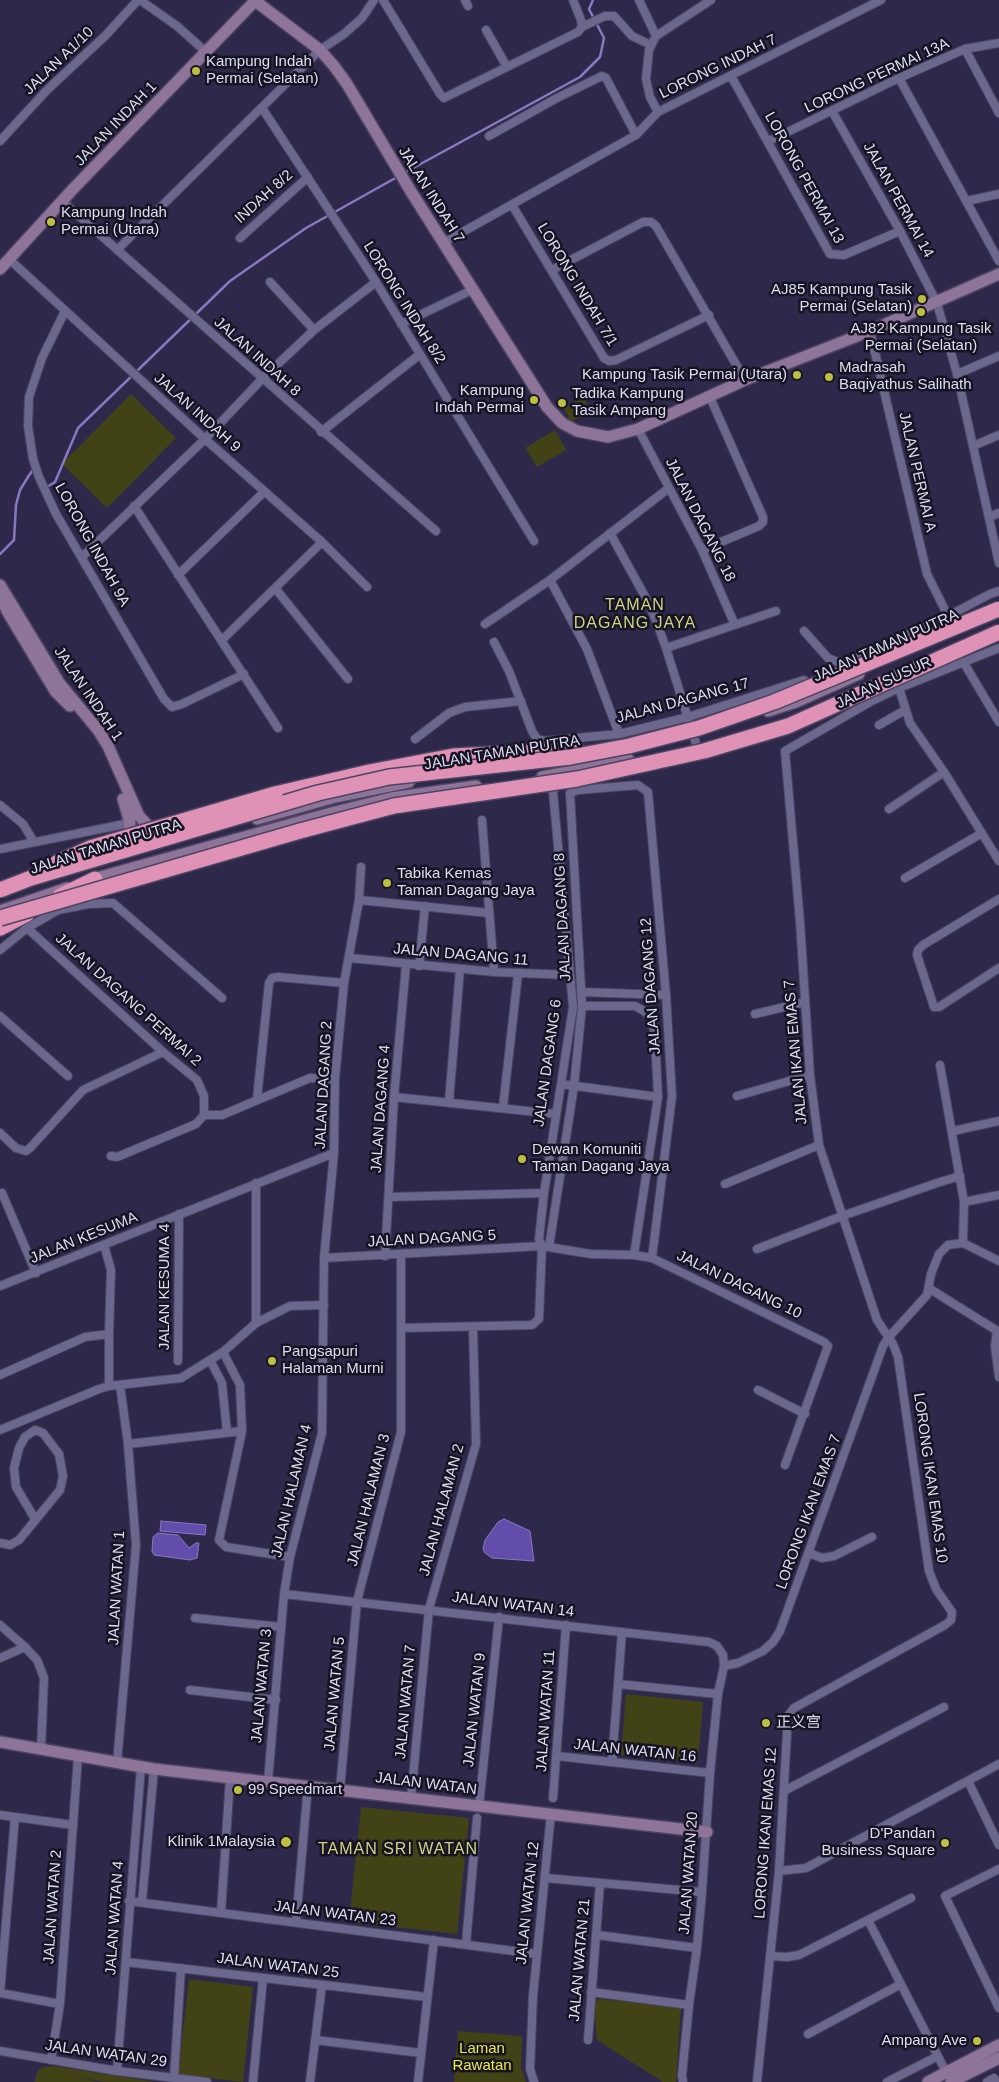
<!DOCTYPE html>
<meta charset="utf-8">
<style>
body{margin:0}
canvas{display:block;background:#2e284a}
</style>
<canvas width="999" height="2082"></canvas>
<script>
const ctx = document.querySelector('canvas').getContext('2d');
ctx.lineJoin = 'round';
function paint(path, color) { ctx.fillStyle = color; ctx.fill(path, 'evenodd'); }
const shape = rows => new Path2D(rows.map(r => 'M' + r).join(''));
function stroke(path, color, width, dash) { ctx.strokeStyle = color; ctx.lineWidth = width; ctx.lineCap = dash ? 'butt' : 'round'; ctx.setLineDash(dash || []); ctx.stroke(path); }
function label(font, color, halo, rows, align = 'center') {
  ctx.font = font + ' Arial,"Noto Sans SC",sans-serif'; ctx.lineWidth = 5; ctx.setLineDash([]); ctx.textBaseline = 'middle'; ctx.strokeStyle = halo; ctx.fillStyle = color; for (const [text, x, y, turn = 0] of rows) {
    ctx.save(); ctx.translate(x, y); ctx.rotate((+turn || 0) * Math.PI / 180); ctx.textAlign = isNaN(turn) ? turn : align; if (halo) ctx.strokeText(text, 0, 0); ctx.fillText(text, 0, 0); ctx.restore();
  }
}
paint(shape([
 [131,394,176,438,107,508,62,464],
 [583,397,591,411,571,422,564,408],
 [555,430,566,450,537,467,525,448],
 [626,1694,703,1702,698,1763,621,1755],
 [361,1807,469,1818,457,1934,349,1922],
 [189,1979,253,1987,243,2082,178,2075],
 [598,1999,681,2007,676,2082,663,2082,597,2040,594,2006],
 [458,2031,522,2036,521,2068,526,2082,454,2082],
 [54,2066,155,2082,106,2082,76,2077,99,2082,35,2082,37,2072,43,2067]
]), '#414215');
const water = shape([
 [504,1519,530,1531,534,1561,492,1558,485,1553,483,1549,485,1540,498,1522,504,1519],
 [161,1521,206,1525,205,1535,160,1531,161,1521],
 [158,1533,178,1535,189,1548,196,1543,199,1543,197,1558,190,1560,154,1555,152,1551,153,1537,158,1533]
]);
paint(water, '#624daa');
stroke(water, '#8878c0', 1);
stroke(shape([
 [404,173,580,77,600,57,604,38,589,9,593,0],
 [44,486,47,487,55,482,78,428,230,281,306,228,399,176],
 [0,554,14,540,16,505,20,490,28,477,32,471,35,471]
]), '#8878c0', 2.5);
const street = shape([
 [140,0,177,26,206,52],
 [383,0,440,94,444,98,578,32,582,27,581,20,573,0],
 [465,0,468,6],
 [639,0,656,36],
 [582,27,605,16,614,16,632,36,651,45],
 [486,30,507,67],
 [965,49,999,113],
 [731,76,830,254,844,255,900,231],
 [899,78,999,261],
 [262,108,376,282,534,541],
 [832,111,900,231,937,303,957,374,999,563],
 [658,112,650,97,646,79,649,50,656,36,711,0],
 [489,136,557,98,602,76,606,78,636,135],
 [0,141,47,90,105,36,138,0],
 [769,141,899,78,965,49,999,43],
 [62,201,436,531],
 [967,201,999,194],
 [512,205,604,358,609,361,616,360,709,315],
 [240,238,308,177],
 [443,243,636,135,658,112,881,0],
 [117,250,320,50,344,34,362,18,374,0],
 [9,259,205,439,322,542,367,587],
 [552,270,643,222,651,222,656,226,745,380],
 [270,282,314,330],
 [65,311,42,358,29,397,28,426,33,459,39,477,56,514,164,699,172,707,182,704,244,674],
 [401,324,472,290],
 [870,331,927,574,948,616],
 [957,374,999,356],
 [638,429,702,550,735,625],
 [321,432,419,355],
 [973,446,999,435],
 [134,506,278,728],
 [989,517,999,513],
 [610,533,648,602,657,623,666,648,697,747],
 [702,550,759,526,763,522,763,517,709,395],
 [82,557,205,439,262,379,314,330,376,282],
 [178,575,264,492],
 [550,580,587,649,619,734],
 [275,588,348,679],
 [485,624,550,580,669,488],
 [804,631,828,658,840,663,861,656,948,616,990,594,999,591],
 [222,640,322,542],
 [494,642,509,671,532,731,537,739,545,741,619,734,688,717,804,680],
 [666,648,776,611],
 [964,663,999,722],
 [899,688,910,723,944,772,999,861],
 [879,725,905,710],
 [415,739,449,713,465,707,521,701],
 [0,805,23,824,34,842],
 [889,809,944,772],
 [482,820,494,972],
 [0,849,130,823],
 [905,878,982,833],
 [999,899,923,945,918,950,917,955,934,1007,939,1007,999,968],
 [359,900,489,913],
 [27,928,163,1052,197,1080,204,1096,204,1115,196,1124,117,1157,111,1156],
 [0,950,27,928,58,910,88,904,113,903,222,998],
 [350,958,494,972,570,975],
 [419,966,425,906],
 [581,992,666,995],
 [582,1006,635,1006,644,1011,652,1019,655,1036,658,1097,634,1255],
 [755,1014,805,1002],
 [0,1016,68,1076],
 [940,1065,964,1202,963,1243],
 [561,1084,658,1097],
 [737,1096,810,1075],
 [394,1097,556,1114],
 [257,1099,269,983,272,978,278,977,344,983],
 [449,1102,460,969],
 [503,1107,518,974],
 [204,1115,222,1115,310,1078,335,1079],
 [953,1131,999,1121],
 [0,1133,16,1148,26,1151,30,1148,83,1090,163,1052],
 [256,1183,256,1323],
 [725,1184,819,1145],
 [2,1193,36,1273],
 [389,1197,544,1193],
 [964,1202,999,1195],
 [104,1245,111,1270,109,1334,109,1386],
 [549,1247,574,1086,582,1006,570,793,578,790,638,785,648,792,666,995,672,1096,652,1258],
 [757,1249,842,1216,937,1183,960,1176],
 [385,1256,394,1097,406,965],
 [324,1258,542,1246,591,1254,634,1255,652,1258,824,1342,828,1346,785,1465],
 [0,1286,334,1153],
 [930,1289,999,1332],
 [401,1328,532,1325,539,1319,542,1246,539,1239,544,1193,573,1007,553,792,557,782],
 [997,1331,995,1346,999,1377],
 [223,1352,240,1385,242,1431,219,1540,226,1547,290,1557],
 [210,1360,222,1383,227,1432],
 [178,1361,179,1214],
 [0,1375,85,1337,109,1334],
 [758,1390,805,1414],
 [0,1430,99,1389,109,1386,181,1378,223,1352,256,1323,290,1306,324,1305],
 [128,1444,242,1431],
 [0,1543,10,1545,19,1540,60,1490,63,1476,59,1454,43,1433,35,1430,25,1437,19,1448,14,1468,16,1487,35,1519],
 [809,1553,822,1558,834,1556,872,1537],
 [284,1594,709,1642,717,1646,723,1655,724,1666,718,1694,710,1773,702,1892,697,1948,689,2005,682,2075,683,2082],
 [195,1618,281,1627],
 [0,1625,25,1647,37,1660,44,1678,41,1749],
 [0,1658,25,1647],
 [724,1666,738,1663,763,1651,773,1642,780,1631,883,1346,888,1338,927,1295,931,1274,939,1254,948,1245,963,1243,999,1261],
 [618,1684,718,1694],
 [190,1690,276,1700],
 [557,1756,710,1773],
 [612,1762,622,1632],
 [117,1763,136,1545,128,1444,120,1385],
 [268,1781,284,1594,290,1557,322,1433,324,1258,334,1153,335,1079,344,983,359,900,361,867],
 [968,1781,999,1845],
 [340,1789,357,1601,401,1432,401,1255],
 [784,1791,944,1707],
 [411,1798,429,1609,476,1444,473,1327],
 [553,1798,566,1625],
 [479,1806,499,1617],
 [0,1815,73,1825],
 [999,1869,945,1896,999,2008],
 [779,1871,806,1868,999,1764],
 [545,1878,702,1892],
 [129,1901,537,1954],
 [142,1902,154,1769],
 [221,1913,230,1778],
 [868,1920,946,2072],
 [296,1922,308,1785],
 [597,1935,697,1948],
 [466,1944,477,1818],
 [770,1956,787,1957,799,1955,911,1898],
 [126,1962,427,1997],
 [591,1992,689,2005],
 [0,1993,15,1817],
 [0,1993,60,2004],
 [808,2034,901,1984],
 [315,2040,421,2053],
 [588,2040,600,1883],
 [0,2051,117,2071,207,2082],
 [51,2060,60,2004,78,1756],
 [117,2071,141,1767],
 [174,2078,181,1968],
 [253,2082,263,1978],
 [310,2082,322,1985],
 [418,2082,434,1940],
 [534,2082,530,2069,533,1996,551,1813],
 [757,2082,779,1871,788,1716,794,1708,945,1625,951,1620,952,1612,936,1589,929,1571,898,1357,893,1344,877,1320,819,1145,810,1075,800,922,785,751,870,702,899,688,999,648],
 [887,2082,938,2056],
 [987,2082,994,2078,996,2082]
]);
const secondary = shape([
 [254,0,320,50,334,66,347,84,410,190,547,407,562,423,577,431,608,437,638,429,745,380,870,331,999,274],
 [0,269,73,189,256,0],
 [0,585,60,684,98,730,108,746,139,816,156,834],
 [0,594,7,611,55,691,70,706],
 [768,711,796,702,859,674],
 [542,777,629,760],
 [123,799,130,823,128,842],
 [257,819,335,797,409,782],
 [89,880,331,813,391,798,476,786],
 [0,911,67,888],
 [0,1742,154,1769,707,1832],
 [928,2082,999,2045],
 [951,2082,999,2058]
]);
const highway = shape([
 [275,794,369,772,453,756,577,750],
 [60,896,95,879],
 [0,928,27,914]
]);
stroke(street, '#4b4562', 10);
stroke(secondary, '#4b4562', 14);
stroke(highway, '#4b4562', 18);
stroke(street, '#6c678d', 8);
stroke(secondary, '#8f7499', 11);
stroke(highway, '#e091b6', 15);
const highwayBridge = shape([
 [56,863,90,848,275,794],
 [0,890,31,878,318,793,389,777,571,757,629,746,699,728,774,702,999,609],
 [0,918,300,831,394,806,577,779,704,751,788,726,999,632]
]);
stroke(highwayBridge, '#4b4562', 18, []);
stroke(highwayBridge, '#e091b6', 15);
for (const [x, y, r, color] of [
 [196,71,5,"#bdbf43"],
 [51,222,5,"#bdbf43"],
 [922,299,5,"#bdbf43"],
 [921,312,5,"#bdbf43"],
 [797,375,5,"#bdbf43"],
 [829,377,5,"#bdbf43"],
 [534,400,5,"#bdbf43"],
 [562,403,5,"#bdbf43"],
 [387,883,5,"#bdbf43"],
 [522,1159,5,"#bdbf43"],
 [272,1361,5,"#bdbf43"],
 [766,1723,5,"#bdbf43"],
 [238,1790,5,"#bdbf43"],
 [286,1842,6,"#bdbf43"],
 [945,1843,5,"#bdbf43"],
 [977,2041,5,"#bdbf43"]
]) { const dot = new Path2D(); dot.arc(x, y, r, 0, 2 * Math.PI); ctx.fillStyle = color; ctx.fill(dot); stroke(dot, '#161423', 2); }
label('15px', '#dfddf3', '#161423', [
 ["JALAN A1/10",59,61,-44],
 ["LORONG INDAH 7",718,67,-26],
 ["LORONG PERMAI 13A",877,76,-25],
 ["JALAN INDAH 1",116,124,-46],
 ["LORONG PERMAI 13",804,178,61],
 ["JALAN INDAH 7",431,195,58],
 ["INDAH 8/2",264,197,-42],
 ["JALAN PERMAI 14",898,200,61],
 ["LORONG INDAH 7/1",577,285,59],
 ["LORONG INDAH 8/2",404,303,58],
 ["JALAN INDAH 8",257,357,42],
 ["JALAN INDAH 9",197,413,42],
 ["JALAN PERMAI A",917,472,77],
 ["JALAN DAGANG 18",700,520,63],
 ["LORONG INDAH 9A",92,545,61],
 ["JALAN TAMAN PUTRA",886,646,-24],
 ["JALAN SUSUR",884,683,-25],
 ["JALAN INDAH 1",88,694,56],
 ["JALAN DAGANG 17",683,701,-15],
 ["JALAN TAMAN PUTRA",502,753,-9],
 ["JALAN TAMAN PUTRA",106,847,-17],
 ["JALAN DAGANG 8",563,917,-93],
 ["JALAN DAGANG 11",461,955,5],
 ["JALAN DAGANG 12",651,986,-94],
 ["JALAN DAGANG PERMAI 2",128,1000,42],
 ["JALAN IKAN EMAS 7",796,1052,-95],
 ["JALAN DAGANG 6",548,1063,-82],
 ["JALAN DAGANG 2",324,1085,-87],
 ["JALAN DAGANG 4",381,1109,-86],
 ["JALAN KESUMA",84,1238,-22],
 ["JALAN DAGANG 5",432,1239,-3],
 ["JALAN DAGANG 10",739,1285,26],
 ["JALAN KESUMA 4",165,1287,-90],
 ["LORONG IKAN EMAS 10",930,1478,82],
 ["JALAN HALAMAN 4",292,1491,-77],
 ["JALAN HALAMAN 3",369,1500,-76],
 ["JALAN HALAMAN 2",442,1510,-75],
 ["LORONG IKAN EMAS 7",809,1512,-70],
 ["JALAN WATAN 1",117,1588,-87],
 ["JALAN WATAN 14",513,1605,7],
 ["JALAN WATAN 3",262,1686,-85],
 ["JALAN WATAN 5",335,1694,-85],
 ["JALAN WATAN 7",406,1702,-85],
 ["JALAN WATAN 9",475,1710,-84],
 ["JALAN WATAN 11",546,1711,-86],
 ["JALAN WATAN 16",635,1751,6],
 ["JALAN WATAN",426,1784,7],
 ["LORONG IKAN EMAS 12",766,1833,-86],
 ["JALAN WATAN 20",689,1873,-86],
 ["JALAN WATAN 12",528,1903,-84],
 ["JALAN WATAN 2",53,1907,-86],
 ["JALAN WATAN 23",335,1914,7],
 ["JALAN WATAN 4",115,1918,-86],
 ["JALAN WATAN 21",580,1960,-85],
 ["JALAN WATAN 25",278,1966,7],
 ["JALAN WATAN 29",106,2054,8]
]);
label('15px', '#dfddf3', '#161423', [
 ["Kampung Indah",206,62],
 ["Permai (Selatan)",206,79],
 ["Kampung Indah",61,213],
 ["Permai (Utara)",61,230],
 ["AJ85 Kampung Tasik",912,290,"right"],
 ["Permai (Selatan)",912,307,"right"],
 ["AJ82 Kampung Tasik",921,329,"center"],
 ["Permai (Selatan)",921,346,"center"],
 ["Madrasah",839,368],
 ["Baqiyathus Salihath",839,385],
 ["Kampung Tasik Permai (Utara)",787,375,"right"],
 ["Kampung",524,391,"right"],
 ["Indah Permai",524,408,"right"],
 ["Tadika Kampung",572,394],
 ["Tasik Ampang",572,411],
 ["Tabika Kemas",397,874],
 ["Taman Dagang Jaya",397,891],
 ["Dewan Komuniti",532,1150],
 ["Taman Dagang Jaya",532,1167],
 ["Pangsapuri",282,1352],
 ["Halaman Murni",282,1369],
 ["正义宫",776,1723],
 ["99 Speedmart",248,1790],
 ["D'Pandan",935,1834,"right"],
 ["Business Square",935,1851,"right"],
 ["Klinik 1Malaysia",275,1842,"right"],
 ["Ampang Ave",967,2041,"right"]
], 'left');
label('15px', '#e7e94a', '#161423', [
 ["Laman",482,2049],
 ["Rawatan",482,2066]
]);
ctx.letterSpacing = '1px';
label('16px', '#d0d385', '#161423', [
 ["TAMAN",635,606],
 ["DAGANG JAYA",635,624],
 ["TAMAN SRI WATAN",398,1850]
]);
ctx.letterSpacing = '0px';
</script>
